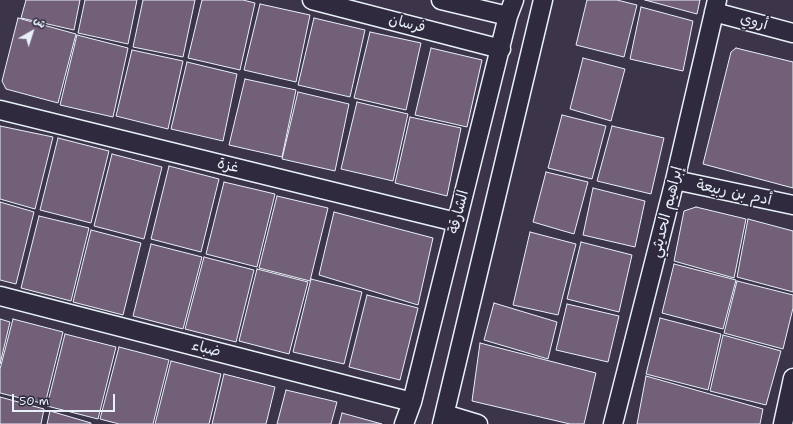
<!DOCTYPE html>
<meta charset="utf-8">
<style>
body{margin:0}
#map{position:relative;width:793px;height:424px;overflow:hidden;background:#3c3549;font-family:"Shantell Sans","Playpen Sans Arabic",sans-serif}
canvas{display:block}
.north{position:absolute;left:12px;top:12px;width:40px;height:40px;-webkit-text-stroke:3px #2f2a3d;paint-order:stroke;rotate:39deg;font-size:11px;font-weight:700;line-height:16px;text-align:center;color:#e8f1f8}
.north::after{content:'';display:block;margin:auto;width:14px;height:18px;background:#e8f1f8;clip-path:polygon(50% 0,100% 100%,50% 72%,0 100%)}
.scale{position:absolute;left:12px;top:394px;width:103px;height:18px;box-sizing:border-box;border:2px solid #e8f1f8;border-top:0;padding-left:5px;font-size:12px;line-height:14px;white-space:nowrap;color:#e8f1f8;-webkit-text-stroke:3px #2f2a3d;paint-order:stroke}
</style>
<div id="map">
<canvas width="793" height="424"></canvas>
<div class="north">ش</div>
<div class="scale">50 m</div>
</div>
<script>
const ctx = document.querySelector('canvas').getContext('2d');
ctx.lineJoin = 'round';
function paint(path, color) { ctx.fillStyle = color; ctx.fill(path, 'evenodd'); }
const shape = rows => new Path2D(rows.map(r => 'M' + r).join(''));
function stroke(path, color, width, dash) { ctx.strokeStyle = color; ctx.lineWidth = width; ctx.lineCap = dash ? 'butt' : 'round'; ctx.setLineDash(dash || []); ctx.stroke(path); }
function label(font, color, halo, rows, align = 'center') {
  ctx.font = font + ' "Shantell Sans","Playpen Sans Arabic",sans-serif'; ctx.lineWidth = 3.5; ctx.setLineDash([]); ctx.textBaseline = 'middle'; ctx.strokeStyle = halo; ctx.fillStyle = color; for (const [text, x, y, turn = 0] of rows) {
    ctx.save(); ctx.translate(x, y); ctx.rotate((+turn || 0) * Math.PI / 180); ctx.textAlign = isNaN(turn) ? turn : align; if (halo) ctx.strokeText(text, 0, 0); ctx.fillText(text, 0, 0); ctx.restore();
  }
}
const building = shape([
 [26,0,80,0,74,30,21,18,26,0],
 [85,0,137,0,128,44,78,33,85,0],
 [143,0,195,0,183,57,133,47,143,0],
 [202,0,243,0,255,3,240,70,188,58,202,0],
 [587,0,617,0,637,5,624,57,576,45,587,0],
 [645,0,700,0,697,14,645,0],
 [260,4,310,15,296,82,244,70,260,4],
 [641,7,693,21,683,71,630,59,641,7],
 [18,18,76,34,58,103,6,89,2,81,18,18],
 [314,18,365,30,350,97,298,85,314,18],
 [370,32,421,43,406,110,354,98,370,32],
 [77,35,128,48,113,117,60,105,77,35],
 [431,48,482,60,467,127,415,115,431,48],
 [736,48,793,62,793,188,703,164,731,52,736,48],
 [132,50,183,61,168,129,116,116,132,50],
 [583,58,625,69,611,121,570,109,583,58],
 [187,62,237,74,223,141,171,129,187,62],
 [245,79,296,90,282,157,229,145,245,79],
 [298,92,349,104,335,171,282,159,298,92],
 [357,102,408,114,393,181,341,169,357,102],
 [562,115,606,126,592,179,548,168,562,115],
 [410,117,461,128,447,196,395,183,410,117],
 [0,126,53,137,35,209,0,199,0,126],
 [612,126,664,138,651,194,597,181,612,126],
 [58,138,109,151,91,223,40,210,58,138],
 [112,154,162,167,144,239,94,226,112,154],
 [169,166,219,179,201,252,151,239,169,166],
 [546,172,588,182,574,234,533,222,546,172],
 [224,182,275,194,257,267,206,254,224,182],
 [593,188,645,201,635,247,583,235,593,188],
 [277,196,328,208,310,281,259,268,277,196],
 [0,202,34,212,16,284,0,280,0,202],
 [696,207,746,219,734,278,674,261,684,211,696,207],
 [334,212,433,238,418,305,319,275,334,212],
 [39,216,89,228,71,301,21,288,39,216],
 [748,219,793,231,793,292,737,277,748,219],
 [91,230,141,243,123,315,73,302,91,230],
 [530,232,576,244,558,315,513,305,530,232],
 [581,242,632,255,619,312,567,299,581,242],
 [151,244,202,257,183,329,133,316,151,244],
 [204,257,254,270,236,342,185,329,204,257],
 [674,264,736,280,723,329,662,313,674,264],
 [257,269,308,282,289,354,239,341,257,269],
 [311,279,362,292,344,364,293,352,311,279],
 [737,281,793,295,793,308,783,349,724,333,737,281],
 [367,295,418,308,400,380,349,367,367,295],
 [494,303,557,322,548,359,484,340,494,303],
 [567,304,619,316,608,362,556,350,567,304],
 [660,318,721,334,708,390,646,374,660,318],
 [0,319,10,322,0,364,0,319],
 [13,319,63,332,45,404,0,393,0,369,13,319],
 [65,334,116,347,98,419,47,406,65,334],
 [723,335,781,351,766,405,710,391,723,335],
 [480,343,596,373,584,424,570,424,472,401,480,343],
 [119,347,169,360,153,424,119,424,100,419,119,347],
 [171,361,221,374,209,424,155,424,171,361],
 [224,374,275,387,266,424,212,424,224,374],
 [646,376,763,409,760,424,637,424,646,376],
 [286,390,337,402,331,424,277,424,286,390],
 [0,397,44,409,41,424,0,424,0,397],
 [50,411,91,423,91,424,47,424,50,411],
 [342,413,382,424,339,424,342,413]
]);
paint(building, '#725f78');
stroke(building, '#e8f1f8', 1);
const minor = shape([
 [312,0,501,49],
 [441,0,508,16],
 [714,12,793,33],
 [0,110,456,222],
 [675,180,793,205],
 [0,296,412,402],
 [445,414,478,424],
 [404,424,412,402,508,16,514,0],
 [442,424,543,0],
 [613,424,675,180,717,0],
 [783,424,793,378]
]);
stroke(minor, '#e8f1f8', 21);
stroke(minor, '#2f2a3d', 18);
label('15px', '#e8f1f8', '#2f2a3d', [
 ["أروي",754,22,15],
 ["فرسان",407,24,14],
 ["غزة",228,166,14],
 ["أدم بن ربيعة",734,193,12],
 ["الشارقة",459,212,-76],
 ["إبراهيم الحديثي",667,212,-76],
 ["ضباء",206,349,14]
]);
</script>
